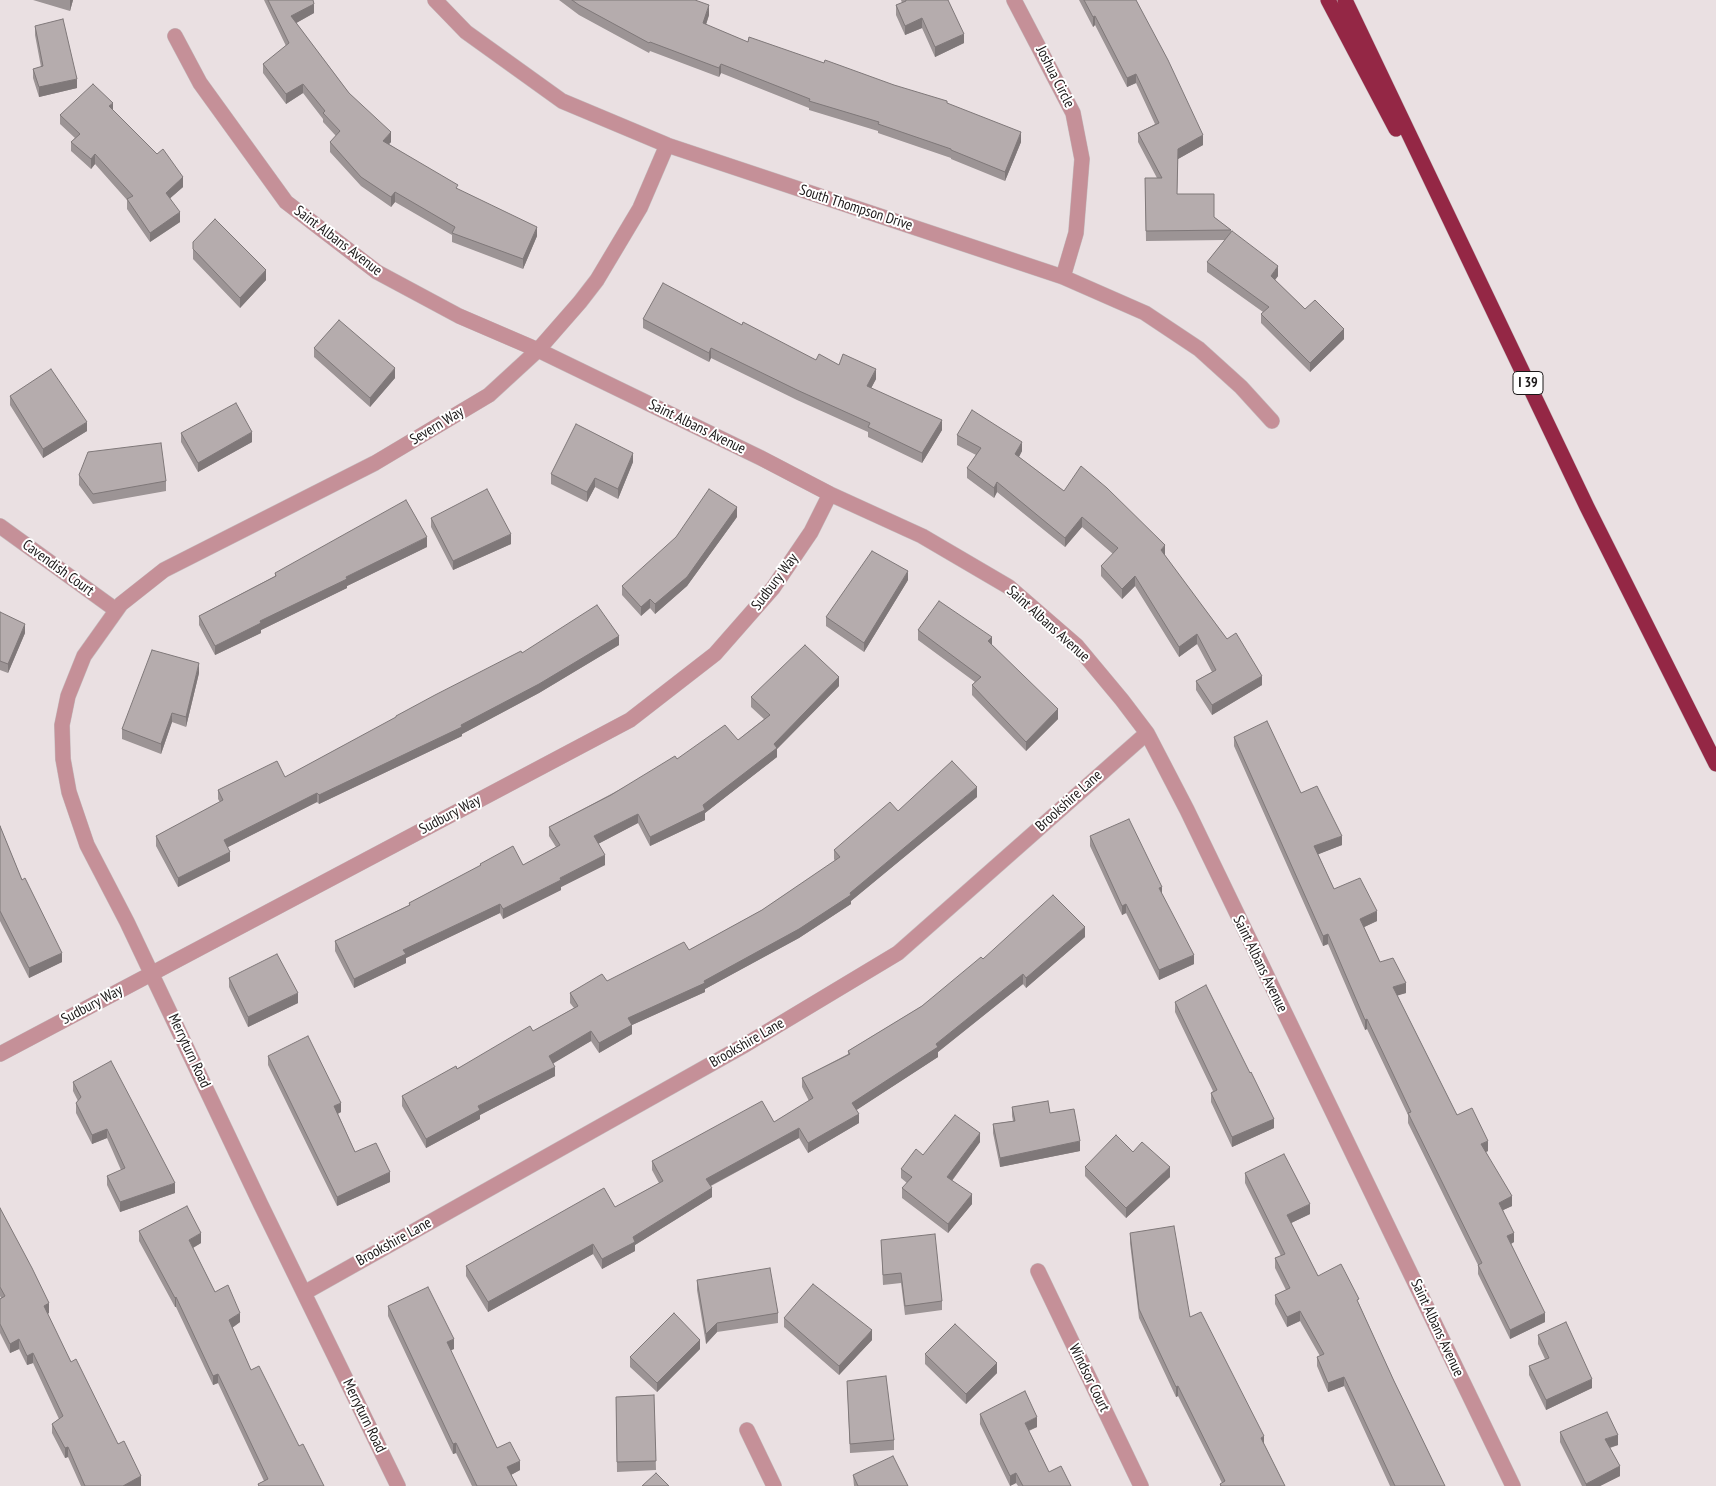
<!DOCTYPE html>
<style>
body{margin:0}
canvas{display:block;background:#eae0e2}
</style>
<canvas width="1716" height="1486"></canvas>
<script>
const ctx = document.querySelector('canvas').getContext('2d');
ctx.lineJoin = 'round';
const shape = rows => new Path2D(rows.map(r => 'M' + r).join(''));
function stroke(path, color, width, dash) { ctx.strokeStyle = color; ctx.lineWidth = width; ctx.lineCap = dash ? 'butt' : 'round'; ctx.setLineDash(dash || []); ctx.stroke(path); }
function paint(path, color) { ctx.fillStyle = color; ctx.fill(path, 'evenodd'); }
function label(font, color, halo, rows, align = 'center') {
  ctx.font = font + ' "PT Sans Narrow",sans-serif'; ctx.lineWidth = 4; ctx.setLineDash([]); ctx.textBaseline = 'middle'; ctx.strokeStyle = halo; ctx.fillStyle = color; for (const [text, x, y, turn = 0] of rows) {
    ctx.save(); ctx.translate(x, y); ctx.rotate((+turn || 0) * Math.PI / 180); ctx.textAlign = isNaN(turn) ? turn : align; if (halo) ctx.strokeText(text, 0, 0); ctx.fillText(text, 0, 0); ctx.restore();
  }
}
const street = shape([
 [435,0,466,32,562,101,667,145,1063,277,1145,313,1199,349,1241,387,1272,421],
 [1014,0,1073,113,1082,159,1076,233,1063,277],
 [175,36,200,83,286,202,377,272,459,316,538,350,761,458,830,494,922,536,1009,587,1077,646,1122,700,1147,733,1187,810,1513,1486],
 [0,526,116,610],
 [0,1054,630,720,715,654,773,588,811,532,830,494],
 [1038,1271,1141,1486],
 [304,1293,745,1045,898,953,1147,733],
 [747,1430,774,1486],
 [398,1486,261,1205,127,922,87,845,69,792,63,759,62,725,68,696,84,656,121,604,164,570,375,463,489,395,538,350,580,302,597,280,640,208,667,145]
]);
const highway = shape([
 [1328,0,1396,129],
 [1345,0,1587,507,1716,764]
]);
stroke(street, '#c5bcbe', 16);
stroke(highway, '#c5bcbe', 16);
stroke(street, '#c59098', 15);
stroke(highway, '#942745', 15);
paint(shape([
 [33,0,73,0,70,11],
 [264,0,313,0,314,13,296,23,349,93,391,142,389,144,458,189,537,236,523,269,452,242,452,235,395,202,391,207,361,186,330,152,330,142,336,136,323,122,323,119,303,93,286,104,263,73,263,64,286,46],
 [559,0,695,0,709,15,706,25,748,42,824,63,947,104,1021,142,1005,181,951,159,951,158,878,133,878,131,809,110,809,108,721,73,719,77,650,51,649,53,579,15],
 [901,0,948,0,964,43,935,57,922,28,905,35,896,15,896,5,902,3],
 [1079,0,1136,0,1203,145,1178,159,1177,194,1214,217,1231,230,1231,232,1278,276,1275,280,1305,309,1344,339,1310,372,1261,323,1261,314,1263,312,1207,272,1207,262,1225,240,1146,241,1145,178,1157,178,1138,142,1138,133,1155,124,1136,83,1127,87,1095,25,1093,27],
 [35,26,77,88,39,97,33,78,33,69,41,67,35,35],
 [113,110,183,187,170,198,180,222,150,242,127,209,127,200,95,164,91,169,71,151,71,142,75,138,60,124,60,115],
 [193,242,266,280,240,308,193,259],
 [643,319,742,325,816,360,839,365,876,379,871,388,942,430,922,463,868,437,868,432,797,400,711,358,709,362,643,328],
 [314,348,395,378,370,407,314,357],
 [10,396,87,431,43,458,10,405],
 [181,433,252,442,198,472,181,442],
 [957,435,1022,451,1019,457,1064,491,1165,555,1165,556,1227,639,1262,685,1212,715,1196,690,1196,681,1212,672,1197,644,1179,657,1135,586,1122,599,1101,576,1101,566,1113,554,1082,527,1065,547,997,492,994,498,967,478,967,468,976,455,957,445],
 [633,462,618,499,595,487,587,502,551,484,551,474],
 [79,475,166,481,166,491,93,504,79,485],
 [737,517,687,586,655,614,650,608,641,616,622,595,622,586],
 [431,518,511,544,453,570,431,527],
 [427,547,347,586,347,588,261,630,261,633,215,655,199,625,199,616,275,576,275,573],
 [908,580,864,652,826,626,826,617],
 [0,612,25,633,8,673,0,670],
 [918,630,992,645,1058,719,1026,751,972,695,972,685,975,682,918,640],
 [619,645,539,693,462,734,462,736,319,804,317,802,228,847,230,861,178,887,156,846,156,836,220,802,218,799,218,790,285,777,396,718,396,716,522,653],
 [199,673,186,727,172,722,161,754,122,739,122,729],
 [839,686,777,749,777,757,705,813,705,820,650,846,638,823,598,844,605,865,561,887,561,890,503,919,500,913,406,958,406,963,354,988,335,951,335,941,409,905,409,903,480,866,480,864,523,865,556,847,549,836,549,827,677,759,738,740,764,719,751,707,751,697],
 [1234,737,1301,793,1342,845,1318,854,1334,889,1377,921,1364,927,1380,962,1406,993,1397,995,1457,1115,1488,1151,1486,1152,1512,1206,1503,1210,1514,1242,1511,1244,1545,1322,1510,1339,1478,1274,1478,1265,1408,1123,1408,1115,1367,1029,1365,1030,1328,944,1323,946,1234,746],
 [977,797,851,901,851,904,799,938,705,989,705,992,632,1025,632,1034,599,1053,591,1041,553,1063,555,1076,480,1115,480,1119,426,1148,402,1106,402,1096,533,1031,574,1008,570,1003,570,993,607,981,689,950,762,910,835,861,834,859,834,850,898,811],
 [0,826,22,880,62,962,29,978,0,921],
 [1090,836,1162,895,1194,964,1159,980,1126,913,1122,915,1090,846],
 [1085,937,1026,988,1023,984,938,1052,938,1057,856,1110,859,1123,808,1153,799,1138,711,1186,712,1197,635,1245,635,1251,602,1269,593,1254,488,1312,466,1276,466,1266,615,1207,659,1183,652,1170,652,1161,774,1122,809,1101,802,1087,802,1078,848,1054,848,1051,922,1006,983,959],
 [229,978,298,1003,248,1027,229,987],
 [1175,1002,1250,1073,1274,1128,1232,1147,1211,1102,1211,1093,1213,1091,1175,1012],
 [268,1056,341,1112,338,1114,355,1152,390,1182,337,1206,268,1065],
 [73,1082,175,1193,120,1212,107,1185,107,1176,121,1170,107,1138,92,1144,76,1113,76,1103,78,1101,73,1091],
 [1012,1107,1050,1113,1080,1151,1000,1167,993,1133,993,1124,1013,1121,1012,1116],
 [980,1142,952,1181,972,1204,948,1233,902,1198,902,1188,907,1183,901,1178,901,1169,923,1155],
 [1133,1152,1170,1177,1126,1218,1085,1176,1085,1167],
 [1245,1173,1310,1214,1291,1223,1318,1276,1359,1304,1394,1381,1445,1486,1390,1486,1344,1386,1328,1392,1317,1366,1317,1357,1320,1356,1300,1321,1287,1327,1275,1304,1275,1295,1286,1290,1275,1268,1275,1258,1281,1256,1245,1183],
 [0,1208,49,1313,47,1314,71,1362,141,1486,81,1486,68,1457,65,1458,52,1433,52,1424,59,1419,33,1363,27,1365,19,1349,10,1353,0,1333,0,1299,1,1298,0,1296],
 [139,1231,201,1243,193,1248,215,1292,240,1322,232,1328,251,1370,324,1486,258,1486,258,1484,264,1481,218,1383,213,1385,176,1307,175,1307,139,1241],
 [1130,1233,1190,1317,1264,1444,1285,1486,1220,1486,1220,1484,1222,1483,1178,1396,1176,1397,1139,1318,1130,1243],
 [881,1240,942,1301,942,1310,905,1315,901,1283,883,1285],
 [697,1280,778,1313,778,1323,717,1332,706,1344,697,1290],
 [388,1306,454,1349,450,1350,497,1448,520,1470,511,1475,517,1486,472,1486,456,1453,453,1454,388,1316],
 [784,1318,872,1340,839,1375,784,1327],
 [1538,1335,1592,1388,1546,1410,1529,1375,1529,1366,1545,1359,1538,1344],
 [700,1349,657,1392,630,1367,630,1357],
 [925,1354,997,1373,966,1404,925,1364],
 [847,1381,894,1440,894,1450,850,1453],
 [654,1395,656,1470,617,1472,616,1397],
 [980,1414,1037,1427,1029,1431,1049,1472,1071,1486,1018,1486,1016,1483,1010,1486,980,1424],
 [1560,1432,1618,1445,1610,1448,1620,1476,1600,1486,1582,1486,1560,1442],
 [853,1475,908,1486,854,1486]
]), '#9c9495');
paint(shape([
 [70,0,73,0,70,11],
 [314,4,314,13,291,26,291,16],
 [709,5,709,15,703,33,703,23],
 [1095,16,1095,25,1093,27,1093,17],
 [922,18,922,28,905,35,905,26],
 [964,34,964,43,935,57,935,47],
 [721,64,721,73,719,77,719,68],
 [1136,74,1136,83,1127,87,1127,78],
 [77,79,77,88,39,97,39,87],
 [303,84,303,93,286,104,286,94],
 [113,103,113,112,109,106],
 [391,132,391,142,383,150,383,141],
 [1021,132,1021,142,1005,181,1005,172],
 [1203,135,1203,145,1178,159,1178,149],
 [95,154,95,164,91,169,91,159],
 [183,177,183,187,166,202,166,193],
 [395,192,395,202,391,207,391,197],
 [180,212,180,222,150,242,150,233],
 [537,227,537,236,523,269,523,259],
 [1278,266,1278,276,1271,285,1271,276],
 [266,270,266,280,240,308,240,298],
 [1344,329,1344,339,1310,372,1310,363],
 [711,348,711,358,709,362,709,353],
 [395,368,395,378,370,407,370,398],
 [876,369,876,379,867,396,867,386],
 [942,420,942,430,922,463,922,453],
 [87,422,87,431,43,458,43,449],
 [252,432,252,442,198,472,198,463],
 [1022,442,1022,451,1015,464,1015,454],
 [633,453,633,462,618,499,618,489],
 [595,478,595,487,587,502,587,492],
 [997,482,997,492,994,498,994,488],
 [737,507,737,517,687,586,655,614,655,604],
 [1082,517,1082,527,1065,547,1065,538],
 [511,534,511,544,453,570,453,561],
 [427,537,427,547,347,586,347,588,261,630,261,633,215,655,215,646,260,621,346,577],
 [1165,545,1165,555,1161,560,1161,550],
 [908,571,908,580,864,652,864,643],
 [1135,576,1135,586,1122,599,1122,589],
 [650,599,650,608,641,616,641,607],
 [25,624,25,633,8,673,8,664],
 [1197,634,1197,644,1179,657,1179,647],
 [619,636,619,645,539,693,462,734,462,736,319,804,319,795,461,725],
 [992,637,992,647,988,641],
 [199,663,199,673,186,727,186,717],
 [1262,676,1262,685,1212,715,1212,705],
 [839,677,839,686,777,749,777,757,705,813,705,820,650,846,650,837,703,805,774,744],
 [1058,709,1058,719,1026,751,1026,742],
 [172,713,172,722,161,754,161,744],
 [977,787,977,797,851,901,851,904,799,938,705,989,705,992,632,1025,632,1034,599,1053,599,1043,628,1018,704,981,850,893],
 [317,793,317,802,224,849,224,840],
 [638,814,638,823,594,846,594,836],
 [1342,836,1342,845,1314,856,1314,846],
 [230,852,230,861,178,887,178,878],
 [605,855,605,865,561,887,561,890,503,919,503,909,560,878],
 [1162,887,1162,896,1159,888],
 [500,904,500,913,406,958,406,963,354,988,354,979,403,950],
 [1126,904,1126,913,1122,915,1122,906],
 [1377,911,1377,921,1360,929,1360,919],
 [1085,927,1085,937,1026,988,1026,978],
 [1328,934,1328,944,1323,946,1323,936],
 [62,953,62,962,29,978,29,968],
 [1194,955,1194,964,1159,980,1159,970],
 [1023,974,1023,984,938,1052,938,1057,852,1113,852,1103,936,1044],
 [1406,983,1406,993,1393,997,1393,987],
 [298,993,298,1003,248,1027,248,1017],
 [1367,1019,1367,1029,1365,1030,1365,1020],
 [591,1031,591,1041,549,1066,549,1056],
 [555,1067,555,1076,480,1115,480,1119,426,1148,426,1139,478,1106],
 [341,1103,341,1112,334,1115,334,1106],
 [859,1114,859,1123,808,1153,808,1143],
 [1274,1119,1274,1128,1232,1147,1232,1137],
 [799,1128,799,1138,706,1188,706,1179],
 [107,1129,107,1138,92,1144,92,1135],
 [980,1133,980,1142,947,1187,947,1177],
 [1080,1141,1080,1151,1000,1167,1000,1158],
 [1488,1141,1488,1151,1481,1154,1481,1144],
 [1170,1167,1170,1177,1126,1218,1126,1208],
 [390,1172,390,1182,337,1206,337,1197],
 [175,1183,175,1193,120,1212,120,1202],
 [712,1188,712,1197,635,1245,635,1251,602,1269,602,1259,633,1237],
 [972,1194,972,1204,948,1233,948,1224],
 [1512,1196,1512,1206,1499,1212,1499,1203],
 [1310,1204,1310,1214,1287,1225,1287,1215],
 [201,1233,201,1243,189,1250,189,1240],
 [1514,1233,1514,1242,1507,1246,1507,1236],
 [593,1244,593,1254,488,1312,488,1302],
 [176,1297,176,1307,175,1307,175,1298],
 [49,1303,49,1313,44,1316,44,1306],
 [1300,1311,1300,1321,1287,1327,1287,1317],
 [240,1313,240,1322,229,1330,229,1320],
 [1545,1313,1545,1322,1510,1339,1510,1330],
 [717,1323,717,1332,706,1344,706,1334],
 [872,1330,872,1340,839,1375,839,1366],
 [19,1339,19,1349,10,1353,10,1344],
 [454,1339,454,1349,447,1352,447,1342],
 [700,1340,700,1349,657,1392,657,1383],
 [33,1353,33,1363,27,1365,27,1356],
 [997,1363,997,1373,966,1404,966,1394],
 [218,1374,218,1383,213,1385,213,1376],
 [1344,1377,1344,1386,1328,1392,1328,1383],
 [1592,1379,1592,1388,1546,1410,1546,1400],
 [1178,1386,1178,1396,1176,1397,1176,1387],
 [1037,1417,1037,1427,1025,1432,1025,1423],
 [1618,1435,1618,1445,1605,1449,1605,1439],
 [1264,1436,1264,1446,1261,1438],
 [456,1443,456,1453,453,1454,453,1444],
 [68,1447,68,1457,65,1458,65,1448],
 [520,1461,520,1470,507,1477,507,1467],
 [1620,1466,1620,1476,1600,1486,1586,1486,1586,1484],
 [1016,1473,1016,1483,1010,1486,1010,1476],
 [141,1476,141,1486,123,1486]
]), '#7f7879');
const building = shape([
 [268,0,313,0,314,4,291,16,349,93,391,132,383,141,458,185,456,188,537,227,523,259,452,233,455,227,395,192,391,197,361,177,330,142,340,131,323,113,325,111,303,84,286,94,263,64,289,43,268,0],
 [572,0,695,0,709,5,703,23,748,42,749,37,824,63,825,60,894,85,947,101,947,103,1021,132,1005,172,951,150,951,149,878,124,879,122,809,101,810,99,721,64,719,68,650,42,649,43,579,5,572,0],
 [906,0,948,0,964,34,935,47,922,18,905,26,896,5,906,1,906,0],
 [1084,0,1136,0,1168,60,1203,135,1178,149,1177,194,1214,194,1214,217,1231,230,1146,231,1145,178,1162,178,1138,133,1159,123,1136,74,1127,78,1095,16,1093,17,1084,0],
 [63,19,77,79,39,87,33,69,43,66,35,26,63,19],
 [93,84,113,103,109,106,157,154,163,149,183,177,166,193,180,212,150,233,127,199,133,196,95,154,91,159,71,142,80,134,60,115,93,84],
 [215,219,266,270,240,298,193,249,193,242,215,219],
 [1232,231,1278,266,1271,276,1305,309,1315,300,1344,329,1310,363,1261,314,1269,307,1207,262,1232,231],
 [663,283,742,325,743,322,816,360,819,354,839,365,843,354,876,369,867,386,942,420,922,453,868,427,870,423,797,390,711,348,709,353,643,319,663,283],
 [339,320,395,368,370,398,314,348,339,320],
 [51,369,87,422,43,449,10,396,51,369],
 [236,403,252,432,198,463,181,433,236,403],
 [972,410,1022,442,1015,454,1064,491,1081,466,1107,488,1165,545,1161,550,1227,639,1236,633,1262,676,1212,705,1196,681,1216,670,1197,634,1179,647,1135,576,1122,589,1101,566,1118,548,1082,517,1065,538,997,482,994,488,967,468,981,448,957,435,972,410],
 [576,424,633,453,618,489,595,478,587,492,551,474,576,424],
 [161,443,166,481,93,494,79,475,88,452,161,443],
 [487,489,511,534,453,561,431,518,487,489],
 [709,489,737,507,687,577,655,604,650,599,641,607,622,586,676,537,709,489],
 [406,500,427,537,346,577,347,579,260,621,261,623,215,646,199,616,276,576,275,573,406,500],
 [872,551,908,571,864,643,826,617,872,551],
 [939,601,992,637,988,641,1058,709,1026,742,972,685,981,677,918,630,939,601],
 [597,605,619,636,539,684,461,725,462,727,319,795,317,793,224,840,230,852,178,878,156,836,223,800,218,790,277,761,285,777,396,717,396,716,435,695,521,651,522,653,597,605],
 [0,612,25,624,8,664,0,661,0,612],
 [805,645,839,677,774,744,777,748,703,805,705,810,650,837,638,814,594,836,605,855,560,878,561,880,503,909,500,904,403,950,406,954,354,979,335,941,410,905,409,903,481,865,480,864,513,846,523,865,560,845,549,827,611,795,675,756,677,759,725,725,738,740,770,715,751,697,805,645],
 [152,650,199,663,186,717,172,713,161,744,122,729,152,650],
 [1267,721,1301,793,1317,786,1342,836,1314,846,1334,889,1360,878,1377,911,1360,919,1380,962,1393,958,1406,983,1393,987,1457,1115,1472,1108,1488,1141,1481,1144,1512,1196,1499,1203,1514,1233,1507,1236,1545,1313,1510,1330,1478,1265,1482,1263,1408,1113,1411,1112,1367,1019,1365,1020,1328,934,1323,936,1234,737,1267,721],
 [952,761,977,787,850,893,851,895,799,929,704,981,705,983,628,1018,632,1025,599,1043,591,1031,549,1056,555,1067,478,1106,480,1110,426,1139,402,1096,456,1066,457,1069,530,1026,533,1031,578,1006,570,993,602,974,607,981,684,942,689,950,762,910,840,857,834,850,890,802,898,811,952,761],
 [1129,819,1162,887,1159,888,1194,955,1159,970,1126,904,1122,906,1090,836,1129,819],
 [0,826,22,880,25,878,62,953,29,968,0,911,0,826],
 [1053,895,1085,927,1026,978,1023,974,936,1044,938,1047,852,1103,859,1114,808,1143,799,1128,706,1179,712,1188,633,1237,635,1242,602,1259,593,1244,488,1302,466,1266,604,1188,615,1207,663,1181,652,1161,762,1101,774,1122,813,1098,802,1078,850,1054,848,1051,922,1006,981,957,983,959,1053,895],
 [277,954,298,993,248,1017,229,978,277,954],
 [1206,985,1250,1073,1251,1072,1274,1119,1232,1137,1211,1093,1217,1090,1175,1002,1206,985],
 [308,1036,341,1103,334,1106,355,1152,376,1143,390,1172,337,1197,268,1056,308,1036],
 [111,1061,175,1183,120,1202,107,1176,125,1168,107,1129,92,1135,76,1103,81,1097,73,1082,111,1061],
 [1048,1101,1050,1113,1074,1109,1080,1141,1000,1158,993,1124,1015,1121,1012,1107,1048,1101],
 [955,1115,980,1133,947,1177,972,1194,948,1224,902,1188,912,1177,901,1169,916,1149,923,1155,955,1115],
 [1116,1135,1133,1152,1142,1142,1170,1167,1126,1208,1085,1167,1116,1135],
 [1284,1154,1310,1204,1287,1215,1318,1276,1341,1264,1359,1299,1357,1300,1394,1381,1445,1486,1395,1486,1344,1377,1328,1383,1317,1357,1324,1354,1300,1311,1287,1317,1275,1295,1290,1288,1275,1258,1285,1254,1245,1173,1284,1154],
 [187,1206,201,1233,189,1240,215,1292,228,1285,240,1313,229,1320,251,1370,259,1366,299,1446,303,1444,324,1486,259,1486,258,1484,268,1479,218,1374,213,1376,176,1297,175,1298,139,1231,187,1206],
 [0,1208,32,1268,49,1303,44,1306,71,1362,76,1359,118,1444,124,1441,141,1476,123,1486,85,1486,68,1447,65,1448,52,1424,63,1416,33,1353,27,1356,19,1339,10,1344,0,1324,0,1299,5,1296,0,1287,0,1208],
 [1174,1226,1190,1317,1201,1312,1264,1436,1261,1438,1285,1486,1221,1486,1220,1484,1225,1481,1178,1386,1176,1387,1139,1309,1130,1233,1174,1226],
 [935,1234,942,1301,905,1306,901,1273,883,1275,881,1240,935,1234],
 [770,1268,778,1313,717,1323,706,1334,697,1280,770,1268],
 [813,1284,872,1330,839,1366,784,1318,813,1284],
 [428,1287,454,1339,447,1342,497,1448,510,1442,520,1461,507,1467,517,1486,477,1486,456,1443,453,1444,388,1306,428,1287],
 [674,1313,700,1340,657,1383,630,1357,674,1313],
 [1566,1322,1592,1379,1546,1400,1529,1366,1549,1358,1538,1335,1566,1322],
 [955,1324,997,1363,966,1394,925,1354,955,1324],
 [886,1376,894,1440,850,1444,847,1381,886,1376],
 [1025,1391,1037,1417,1025,1423,1049,1472,1061,1466,1071,1486,1023,1486,1016,1473,1010,1476,980,1414,1025,1391],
 [654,1395,656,1461,617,1462,616,1397,654,1395],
 [1607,1412,1618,1435,1605,1439,1620,1466,1586,1484,1560,1432,1607,1412],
 [893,1456,908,1486,858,1486,853,1475,893,1456],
 [656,1473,669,1486,642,1486,656,1473]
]);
paint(building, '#b5acad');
stroke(building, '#7f7879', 1);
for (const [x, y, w] of [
 [1528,383,30]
]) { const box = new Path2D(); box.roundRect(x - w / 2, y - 11.5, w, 23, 4); ctx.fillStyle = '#fff'; ctx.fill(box); stroke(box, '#1b1818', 1); }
label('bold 14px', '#1b1818', null, [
 ["I 39",1528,383]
]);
label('15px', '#1b1818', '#fff', [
 ["Joshua Circle",1055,77,63],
 ["South Thompson Drive",856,208,18],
 ["Saint Albans Avenue",338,241,37],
 ["Severn Way",437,426,-31],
 ["Saint Albans Avenue",697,427,26],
 ["Cavendish Court",58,568,36],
 ["Sudbury Way",775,582,-53],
 ["Saint Albans Avenue",1048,624,42],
 ["Brookshire Lane",1069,801,-42],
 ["Sudbury Way",450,815,-28],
 ["Saint Albans Avenue",1260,964,64],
 ["Sudbury Way",92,1005,-28],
 ["Brookshire Lane",747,1043,-30],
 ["Merryturn Road",189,1051,65],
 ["Brookshire Lane",394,1242,-29],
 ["Saint Albans Avenue",1437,1328,65],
 ["Windsor Court",1089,1378,64],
 ["Merryturn Road",364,1416,64]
]);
</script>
